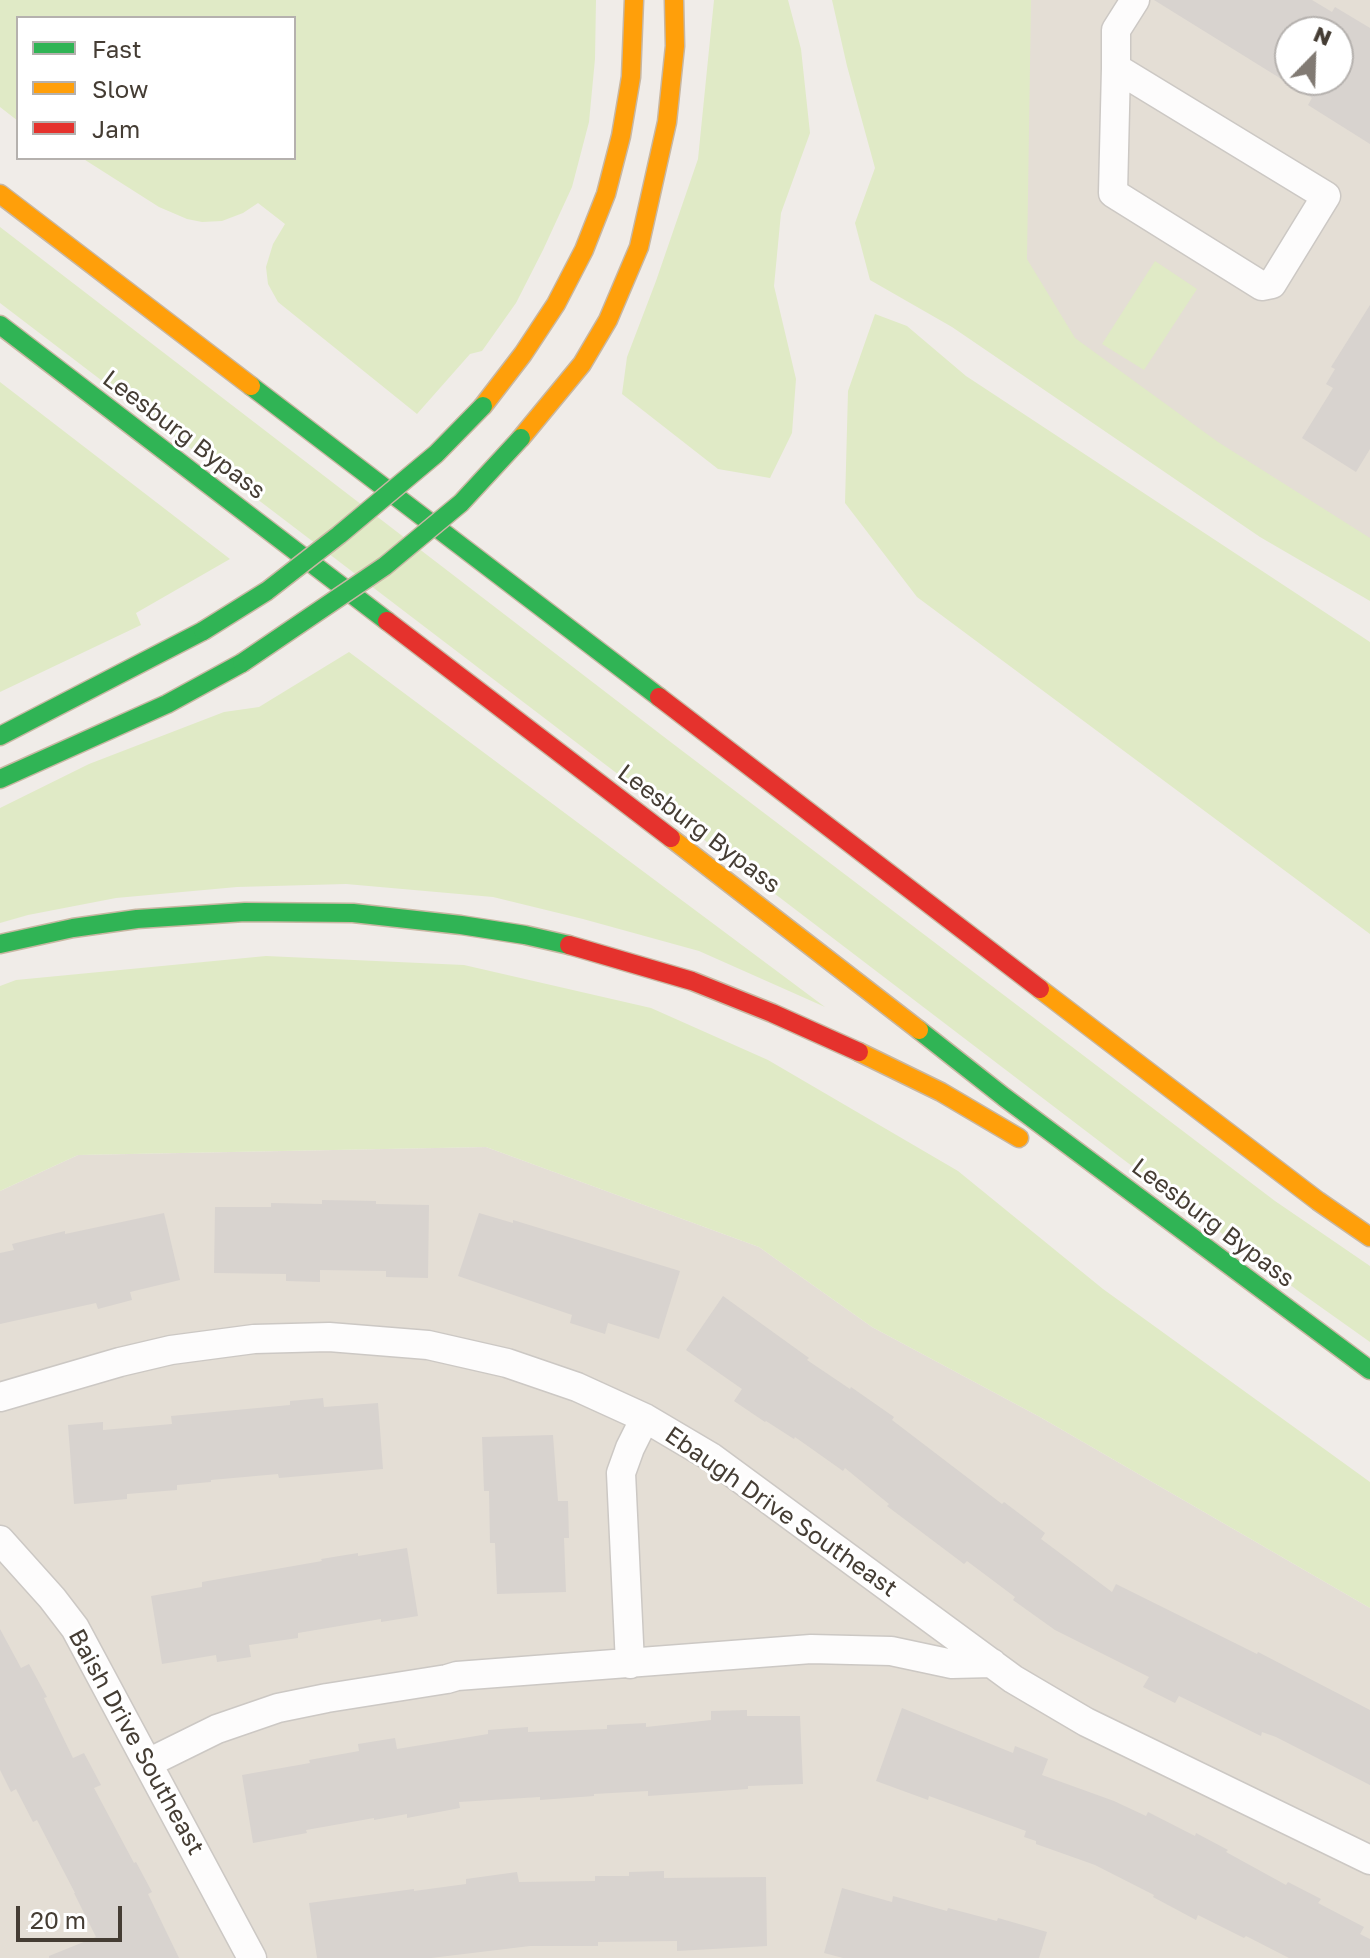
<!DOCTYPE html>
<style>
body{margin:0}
#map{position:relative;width:1370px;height:1958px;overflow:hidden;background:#f0ece8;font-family:"Golos Text",sans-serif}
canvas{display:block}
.legend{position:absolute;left:16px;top:16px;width:280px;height:144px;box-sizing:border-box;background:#fff;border:2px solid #b5b1ae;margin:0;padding:10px 14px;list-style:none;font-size:24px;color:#453d34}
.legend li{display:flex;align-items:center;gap:16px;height:40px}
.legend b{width:40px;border:2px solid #b5b1ae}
.north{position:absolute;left:1274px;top:16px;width:80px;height:80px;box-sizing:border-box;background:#fff;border:2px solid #b5b1ae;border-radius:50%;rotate:23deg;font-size:22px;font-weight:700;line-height:32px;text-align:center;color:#453d34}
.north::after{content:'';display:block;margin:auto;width:28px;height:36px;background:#817a73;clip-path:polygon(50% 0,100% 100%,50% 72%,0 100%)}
.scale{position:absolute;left:16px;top:1906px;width:106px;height:36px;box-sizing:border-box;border:4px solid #453d34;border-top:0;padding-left:10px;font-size:24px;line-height:28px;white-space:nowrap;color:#453d34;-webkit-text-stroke:6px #fff;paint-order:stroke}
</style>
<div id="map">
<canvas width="1370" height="1958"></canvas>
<ul class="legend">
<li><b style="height:10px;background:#30b455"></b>Fast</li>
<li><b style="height:10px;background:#ff9f0a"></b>Slow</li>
<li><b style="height:10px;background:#e5322d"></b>Jam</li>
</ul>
<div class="north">N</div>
<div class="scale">20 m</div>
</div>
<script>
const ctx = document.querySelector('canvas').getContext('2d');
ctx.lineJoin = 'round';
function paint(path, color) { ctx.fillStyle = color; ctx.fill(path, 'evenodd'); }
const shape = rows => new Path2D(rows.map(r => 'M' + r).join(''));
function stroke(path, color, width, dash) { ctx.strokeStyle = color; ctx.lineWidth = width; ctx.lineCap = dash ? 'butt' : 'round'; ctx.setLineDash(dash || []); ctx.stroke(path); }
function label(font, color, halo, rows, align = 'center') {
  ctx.font = font + ' "Golos Text",sans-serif'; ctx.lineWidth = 6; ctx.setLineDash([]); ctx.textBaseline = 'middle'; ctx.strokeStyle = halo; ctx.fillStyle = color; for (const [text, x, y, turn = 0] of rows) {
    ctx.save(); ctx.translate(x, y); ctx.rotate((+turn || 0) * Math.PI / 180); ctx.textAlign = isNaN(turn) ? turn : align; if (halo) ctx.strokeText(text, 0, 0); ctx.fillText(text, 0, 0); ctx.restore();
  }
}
paint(shape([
 [991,0,1370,0,1370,562,981,321],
 [1290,32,1338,32,1338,80,1290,80],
 [486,1147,759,1247,872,1327,1040,1417,1370,1608,1370,1958,0,1958,0,1191,78,1155]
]), '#e4ded5');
paint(shape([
 [0,0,596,0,595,59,589,122,572,187,543,250,516,303,482,351,470,354,417,414,278,302,268,284,266,267,273,244,285,224,258,203,243,213,222,221,202,222,187,219,159,207,82,158,294,158,294,18,18,18,18,121,0,107],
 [714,0,788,0,801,49,810,133,781,213,774,286,796,379,792,433,770,478,718,469,622,394,627,357,656,281,698,159],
 [832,0,1031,0,1027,259,1075,338,1218,442,1370,538,1370,601,1260,537,952,327,870,280,855,223,875,168,847,66],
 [0,227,668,740,1275,1201,1370,1266,1370,1342,1301,1293,1120,1157,0,303],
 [1155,261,1197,289,1144,370,1102,344],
 [875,314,907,326,966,376,1370,642,1370,934,917,597,845,503,848,391],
 [0,382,230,559,136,613,141,625,0,692],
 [349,652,825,1007,699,951,583,919,493,897,346,884,237,887,116,898,28,915,0,923,0,808,89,764,224,712,259,707],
 [266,956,464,965,651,1008,768,1060,958,1171,1103,1289,1370,1482,1370,1608,1040,1417,872,1327,759,1247,486,1147,78,1155,0,1191,0,986,16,980]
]), '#e0eac6');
paint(shape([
 [1154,0,1312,0,1332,12,1335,7,1370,28,1370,144,1308,105,1312,98],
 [1290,32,1338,32,1338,80,1290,80],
 [1370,305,1370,449,1356,472,1302,438,1333,388,1326,384,1335,369,1331,367],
 [322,1200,376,1201,376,1204,429,1205,428,1278,386,1277,386,1271,320,1270,320,1282,286,1281,286,1274,214,1273,215,1207,271,1207,271,1203,322,1204],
 [164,1213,180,1280,130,1292,132,1300,98,1309,96,1303,0,1324,0,1253,14,1250,12,1244,65,1231,65,1234],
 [479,1213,513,1223,513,1220,680,1271,659,1339,608,1323,605,1334,570,1323,572,1315,458,1276],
 [723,1296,809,1358,807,1360,850,1389,851,1387,894,1417,892,1420,1002,1504,1004,1502,1045,1533,1041,1539,1112,1592,1116,1584,1257,1654,1258,1652,1370,1710,1370,1785,1276,1737,1262,1732,1261,1736,1179,1696,1175,1703,1143,1687,1149,1677,1055,1630,1013,1600,1015,1597,967,1561,964,1564,887,1506,889,1504,845,1468,843,1471,795,1437,794,1439,766,1421,765,1422,734,1401,742,1389,686,1350],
 [323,1398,324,1407,378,1403,383,1469,279,1478,278,1474,211,1480,211,1482,177,1485,177,1490,127,1494,127,1499,74,1504,68,1425,103,1422,103,1430,172,1424,171,1416,290,1405,290,1401],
 [553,1435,558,1501,568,1501,569,1538,564,1538,566,1592,497,1594,495,1543,490,1543,489,1491,484,1491,482,1437],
 [407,1548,418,1616,381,1622,381,1619,298,1633,298,1638,249,1645,251,1657,217,1662,216,1655,162,1664,151,1596,202,1587,202,1582,322,1561,321,1559,358,1553,358,1556],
 [0,1629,21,1668,29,1664,47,1697,44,1698,73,1758,84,1753,101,1785,94,1788,134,1863,136,1862,152,1892,148,1894,179,1958,49,1958,49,1956,96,1937,74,1893,75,1893,37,1820,33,1822,16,1789,11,1792,0,1770],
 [902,1708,1013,1753,1015,1746,1048,1759,1042,1775,1114,1801,1146,1816,1148,1812,1195,1836,1196,1833,1228,1850,1226,1852,1286,1885,1288,1882,1321,1899,1318,1903,1364,1927,1360,1934,1370,1939,1370,1958,1289,1958,1246,1936,1244,1938,1198,1915,1196,1920,1153,1897,1154,1895,1095,1865,1036,1844,1036,1841,1024,1837,1026,1831,929,1796,928,1800,876,1781],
 [747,1710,747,1716,800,1716,803,1784,748,1786,748,1789,648,1796,648,1791,594,1794,594,1796,540,1800,540,1797,459,1802,460,1808,407,1818,407,1814,374,1820,374,1818,306,1830,307,1833,253,1843,242,1775,310,1763,309,1760,359,1751,358,1744,395,1738,397,1749,488,1734,488,1730,528,1727,528,1732,607,1729,607,1725,646,1723,646,1727,711,1720,711,1711],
 [664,1871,664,1878,766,1877,767,1946,677,1951,677,1941,598,1942,598,1946,530,1946,431,1958,317,1958,309,1903,414,1889,414,1891,466,1884,466,1879,517,1872,519,1882,595,1881,595,1876,629,1876,629,1872],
 [842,1888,892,1902,893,1896,947,1911,948,1908,997,1921,998,1918,1047,1932,1039,1958,843,1958,824,1953]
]), '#d8d3cf');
const street = shape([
 [1116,68,1326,196,1272,284,1262,286,1113,193,1116,68],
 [1116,68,1116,30,1135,0],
 [0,1397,120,1362,171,1350,254,1339,329,1337,428,1345,507,1363,577,1387,645,1418,711,1457,1013,1679,1086,1722,1370,1860],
 [0,1540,52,1598,75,1628,252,1958],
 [630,1664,621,1473,630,1448,645,1418],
 [148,1763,217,1729,278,1708,327,1698,447,1679,457,1676,811,1649,891,1651,952,1664,992,1663]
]);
const fast = shape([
 [0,325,387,621],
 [251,386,659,697],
 [0,736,203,631],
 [0,779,167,704,242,663],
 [0,944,73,928,137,919,245,912,353,913,461,925,525,935,569,945],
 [919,1030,1004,1097,1370,1370]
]);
const slow = shape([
 [0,194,251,386],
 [483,406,523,354,556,304,584,250,606,194,621,136,631,77,634,0],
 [521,438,582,364,608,320,639,247,667,122,675,46,674,0],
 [671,838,919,1030],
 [1040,989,1318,1201,1370,1237],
 [859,1052,941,1092,1019,1138]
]);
const jam = shape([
 [387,621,671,838],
 [659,697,1040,989],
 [569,945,692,981,772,1013,859,1052]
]);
stroke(street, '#ccc8c4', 31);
stroke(fast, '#c8b7a2', 21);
stroke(slow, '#c8b7a2', 21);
stroke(jam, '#c8b7a2', 21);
stroke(street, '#fdfcfc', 28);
stroke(fast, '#30b455', 18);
stroke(slow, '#ff9f0a', 18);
stroke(jam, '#e5322d', 18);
const fastBridge = shape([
 [203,631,267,591,339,535,436,454,483,406],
 [242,663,385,566,461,503,521,438]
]);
stroke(fastBridge, '#c8b7a2', 21, []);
stroke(fastBridge, '#30b455', 18);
label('24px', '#453d34', '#fff', [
 ["Leesburg Bypass",184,435,37],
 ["Leesburg Bypass",699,829,37],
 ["Leesburg Bypass",1213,1223,37],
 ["Ebaugh Drive Southeast",781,1512,35],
 ["Baish Drive Southeast",136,1742,61]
]);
</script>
